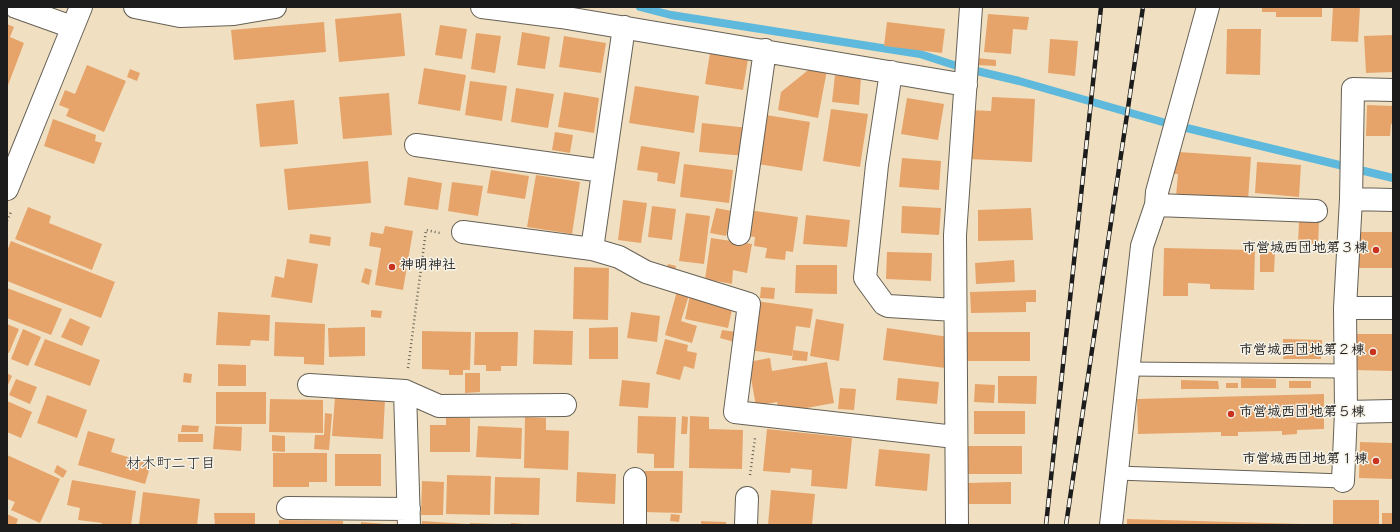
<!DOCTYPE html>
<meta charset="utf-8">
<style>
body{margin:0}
#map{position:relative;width:1400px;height:532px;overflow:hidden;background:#f0e0c1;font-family:"Gochi Hand",sans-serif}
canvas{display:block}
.frame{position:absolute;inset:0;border:8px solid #1c1c1c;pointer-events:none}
</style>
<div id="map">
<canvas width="1400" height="532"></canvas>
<div class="frame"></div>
</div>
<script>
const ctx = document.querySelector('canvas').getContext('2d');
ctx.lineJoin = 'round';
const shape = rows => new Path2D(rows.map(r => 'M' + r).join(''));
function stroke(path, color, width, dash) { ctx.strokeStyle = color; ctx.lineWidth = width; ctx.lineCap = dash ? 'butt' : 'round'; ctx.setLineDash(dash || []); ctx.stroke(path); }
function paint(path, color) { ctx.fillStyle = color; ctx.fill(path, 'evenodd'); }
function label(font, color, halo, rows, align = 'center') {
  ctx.font = font + ' "Gochi Hand","Klee One",sans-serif'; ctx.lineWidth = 3; ctx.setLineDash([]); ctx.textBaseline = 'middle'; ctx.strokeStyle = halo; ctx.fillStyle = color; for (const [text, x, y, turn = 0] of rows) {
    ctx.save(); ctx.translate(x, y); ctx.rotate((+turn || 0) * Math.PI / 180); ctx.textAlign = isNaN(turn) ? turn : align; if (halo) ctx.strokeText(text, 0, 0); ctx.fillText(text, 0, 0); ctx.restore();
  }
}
stroke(shape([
 [640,7,671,15,920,54,960,67,1019,81,1166,123,1393,178]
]), '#5eb9dc', 8);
paint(shape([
 [1262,7,1322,7,1322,17,1276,17,1276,12,1262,12],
 [1333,7,1360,7,1358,42,1331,41],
 [401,13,405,56,339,62,335,19],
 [988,14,1029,17,1027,30,1013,29,1011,54,984,52],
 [324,22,326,52,234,60,231,30],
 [887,22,945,29,942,53,884,46],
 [7,24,14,27,10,37,24,43,7,88],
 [440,25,467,29,462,59,435,55],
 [1227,29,1261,29,1260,75,1226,74],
 [522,32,550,37,545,69,517,65],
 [476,33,501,36,495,73,471,69],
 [1393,35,1393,72,1366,73,1364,36],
 [564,36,606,43,601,73,559,67],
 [1050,39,1078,41,1075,76,1048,73],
 [710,53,748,59,743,90,705,84],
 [977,58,996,60,996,66,977,65],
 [87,65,126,81,104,132,66,116,69,109,59,105,65,90,75,94],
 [812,67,827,70,818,118,778,110,781,92],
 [424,68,466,75,460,111,418,104],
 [130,69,140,73,137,81,127,77],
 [835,75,861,78,859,105,832,102],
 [470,81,507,86,502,121,465,115],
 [635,86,699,96,694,133,629,123],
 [516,88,554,94,548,128,511,122],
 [564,92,599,98,594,133,558,127],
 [389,93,392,135,343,139,339,97],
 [992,97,1035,99,1032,162,968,159,970,110,991,111],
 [907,98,944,104,938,140,901,134],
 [294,100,298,144,260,147,256,104],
 [1367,105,1393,106,1393,124,1391,124,1390,136,1366,136],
 [831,109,868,114,860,167,823,161],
 [766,115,810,122,802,171,758,164],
 [53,119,96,135,95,141,102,143,94,164,44,146],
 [702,123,749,128,746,156,699,152],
 [555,132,573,135,570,153,552,150],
 [641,146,680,152,675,184,657,181,658,173,637,170],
 [1179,152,1251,157,1248,201,1176,196,1178,174,1172,174],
 [902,158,941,161,939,190,899,187],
 [368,161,371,203,288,210,284,169],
 [1257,162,1301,165,1299,197,1255,193],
 [684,164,733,170,729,203,680,197],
 [491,170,529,176,525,199,487,193],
 [536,175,580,182,572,234,527,227],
 [408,177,442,183,438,210,404,205],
 [452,182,483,186,478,216,448,211],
 [623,200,647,203,641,243,618,240],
 [652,206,676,209,672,240,648,237],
 [902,206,941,208,939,235,901,233],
 [28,207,51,216,49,223,102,244,92,270,15,239],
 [716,208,732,211,726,236,710,233],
 [1031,208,1033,240,978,241,978,210],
 [748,210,798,217,793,252,786,251,785,260,765,258,767,248,754,246,755,237,745,236],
 [686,213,710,216,704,264,679,261],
 [806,215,850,220,847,247,803,244],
 [1299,221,1319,222,1318,245,1298,245],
 [385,226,413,231,403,290,375,285,381,248,369,246,371,232,383,234],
 [1358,232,1393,232,1393,268,1358,268],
 [310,234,331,237,330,246,309,243],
 [711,238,752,244,747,273,733,270,732,284,705,279],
 [11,241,115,282,101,318,7,281,7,251],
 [1164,248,1255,250,1254,290,1210,289,1210,284,1188,283,1188,296,1163,296],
 [887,252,932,253,931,281,886,279],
 [1260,252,1275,252,1274,272,1260,272],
 [287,259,318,264,312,303,271,297,275,276,284,278],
 [1014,260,1015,282,976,284,975,263],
 [668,264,676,266,674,278,665,276],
 [796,265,837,265,837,294,795,293],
 [574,267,609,268,608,320,573,319],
 [365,268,372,270,369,285,361,282],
 [761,287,775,288,774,299,760,298],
 [7,288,62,309,51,335,7,318],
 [1036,290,1036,302,1026,302,1026,312,971,313,970,292],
 [677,291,689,295,681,321,697,326,692,343,665,335],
 [690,295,733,305,728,328,685,319],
 [756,301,813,309,810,328,796,326,792,356,749,350],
 [371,310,382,311,381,318,371,317],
 [218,312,270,315,269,341,251,340,250,346,216,345],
 [631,312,660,316,657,342,627,338],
 [70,318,90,327,82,346,61,337],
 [816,319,844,324,839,361,810,356],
 [275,322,325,324,324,365,304,364,304,357,274,356],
 [7,324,19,329,9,353,7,352],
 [365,327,365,356,329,357,328,328],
 [618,327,618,359,589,359,589,328],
 [887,328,949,337,945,368,883,360],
 [23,329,41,337,28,366,11,359],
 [534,330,573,331,572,365,533,364],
 [722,330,736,332,734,342,720,338],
 [422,331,471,332,470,370,463,370,463,375,449,375,449,370,422,369],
 [475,332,518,332,517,366,501,366,501,371,486,371,486,365,474,365],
 [966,332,1030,332,1030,361,966,361],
 [1354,334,1393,334,1393,371,1354,370],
 [45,339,100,360,90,386,34,365],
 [665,339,688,345,687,351,697,353,694,369,684,366,680,380,656,374],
 [1283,339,1322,340,1321,359,1283,359],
 [793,350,808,352,807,361,792,360],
 [770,358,772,371,827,362,834,403,779,413,777,402,756,406,748,362],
 [218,364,246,365,246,386,218,386],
 [7,373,12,376,7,387],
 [184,373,192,374,191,383,183,382],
 [465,373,480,373,480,392,465,393],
 [998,376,1037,376,1036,404,998,403],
 [898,378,939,382,937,404,896,400],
 [1241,378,1276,379,1276,388,1241,388],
 [16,379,37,387,30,404,9,395],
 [622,380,650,383,648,408,619,406],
 [1181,380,1218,381,1219,389,1181,389],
 [1289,381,1311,381,1311,388,1289,388],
 [1226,383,1238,383,1238,388,1226,388],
 [975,384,995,385,994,403,974,402],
 [840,388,856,389,854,410,838,409],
 [216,392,266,392,266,424,216,424],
 [1324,394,1324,429,1297,430,1297,434,1282,435,1282,431,1238,432,1238,436,1221,436,1221,432,1138,434,1137,399],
 [47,395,87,410,77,438,37,423],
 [335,397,385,399,383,439,332,436],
 [270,399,323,400,323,433,269,432],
 [7,401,32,412,21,438,7,432],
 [974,411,1025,411,1025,434,974,434],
 [325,413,332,414,329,450,314,449,315,435,324,435],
 [638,416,676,417,674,468,654,468,654,454,637,453],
 [682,416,688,417,687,434,681,434],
 [690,416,709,417,709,429,743,430,742,469,689,468],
 [525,417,546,418,546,430,569,431,568,470,524,468],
 [446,418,470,418,470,452,430,452,430,425,446,425],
 [182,425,199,426,198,432,181,432],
 [215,426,242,427,241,451,213,449],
 [478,426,522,428,521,459,476,457],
 [767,429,852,438,847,489,811,486,812,470,791,468,790,473,763,471],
 [88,431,115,439,111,452,151,464,145,484,78,465],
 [178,434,203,434,203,442,178,442],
 [272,435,285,436,285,452,272,451],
 [1360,442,1393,443,1393,479,1359,478],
 [968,446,1022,446,1022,474,968,474],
 [879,449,930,454,927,491,875,486],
 [273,453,327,453,327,482,309,482,309,487,273,487],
 [335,454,381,454,381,486,335,486],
 [7,455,60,479,40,523,11,510,15,502,7,499],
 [57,465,67,471,63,478,54,472],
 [643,471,683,471,682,513,642,512],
 [577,472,616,474,615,504,576,502],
 [447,475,491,476,490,515,446,514],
 [495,477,540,478,539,515,494,514],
 [72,480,136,491,131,525,101,525,102,523,78,520,80,508,67,505],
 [422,481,444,482,443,515,421,515],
 [1011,482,1011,504,966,504,966,483],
 [771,490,815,494,812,525,768,525],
 [143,492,200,499,197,525,139,525],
 [1333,500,1379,500,1379,525,1333,525],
 [214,513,255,513,255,525,215,525],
 [1382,513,1393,513,1393,525,1382,525],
 [7,514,18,519,16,525,7,525],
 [671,514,680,515,679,522,670,521],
 [1127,519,1303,524,1303,525,1127,525],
 [279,520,343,521,343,525,279,525],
 [422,521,467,524,467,525,422,525],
 [701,521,726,522,726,525,701,525],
 [361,522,386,524,386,525,361,525],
 [470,523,496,524,496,525,470,525],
 [511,523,524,524,524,525,511,525]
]), '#e6a46b');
const lane = shape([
 [1129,369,1345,371],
 [1117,473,1343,481]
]);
const street = shape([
 [16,7,72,27],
 [135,7,180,16,234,14,275,7],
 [482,7,561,17,966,85],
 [891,72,877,165,865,278,884,304,888,306,955,310],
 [416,145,603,171],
 [7,189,81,7],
 [1351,199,1393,200],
 [1156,205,1316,211],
 [463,232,592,249,619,257,646,272,749,304,735,412,955,437],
 [739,234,765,50],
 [592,249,624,27],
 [1345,308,1393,308],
 [309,385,405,391],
 [1346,412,1393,411],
 [1343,481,1346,412,1345,308,1351,199,1353,89,1393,90],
 [288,508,409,509],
 [409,525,405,391,439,406,565,405],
 [635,525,635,479],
 [746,525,747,498],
 [957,525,955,235,971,7],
 [1111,525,1142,246,1156,205,1157,192,1208,7]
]);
stroke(lane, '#666156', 15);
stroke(street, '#666156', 24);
stroke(shape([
 [7,221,11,212],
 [408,368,426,230,440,233],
 [750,475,755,438]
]), '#666156', 2.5, [1, 3]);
stroke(lane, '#fff', 13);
stroke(street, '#fff', 22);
const rail = shape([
 [1046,525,1101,7],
 [1066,525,1143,7]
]);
stroke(rail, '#1c1c1c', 4.5);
stroke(rail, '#f7f3e8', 3, [9]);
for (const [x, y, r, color] of [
 [1376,250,4,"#c8321e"],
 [392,267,4,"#c8321e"],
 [1373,352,4,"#c8321e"],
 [1231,414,4,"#c8321e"],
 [1376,461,4,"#c8321e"]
]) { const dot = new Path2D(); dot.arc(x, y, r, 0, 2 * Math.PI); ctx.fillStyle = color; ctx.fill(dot); stroke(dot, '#f7f3e8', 1.5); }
label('bold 14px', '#1c1c1c', '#f7f3e8', [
 ["市営城西団地第３棟",1368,250],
 ["神明神社",400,267,"left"],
 ["市営城西団地第２棟",1365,352],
 ["市営城西団地第５棟",1239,414,"left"],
 ["市営城西団地第１棟",1368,461]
], 'right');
label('15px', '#1c1c1c', '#f7f3e8', [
 ["材木町二丁目",171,466]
]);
</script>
